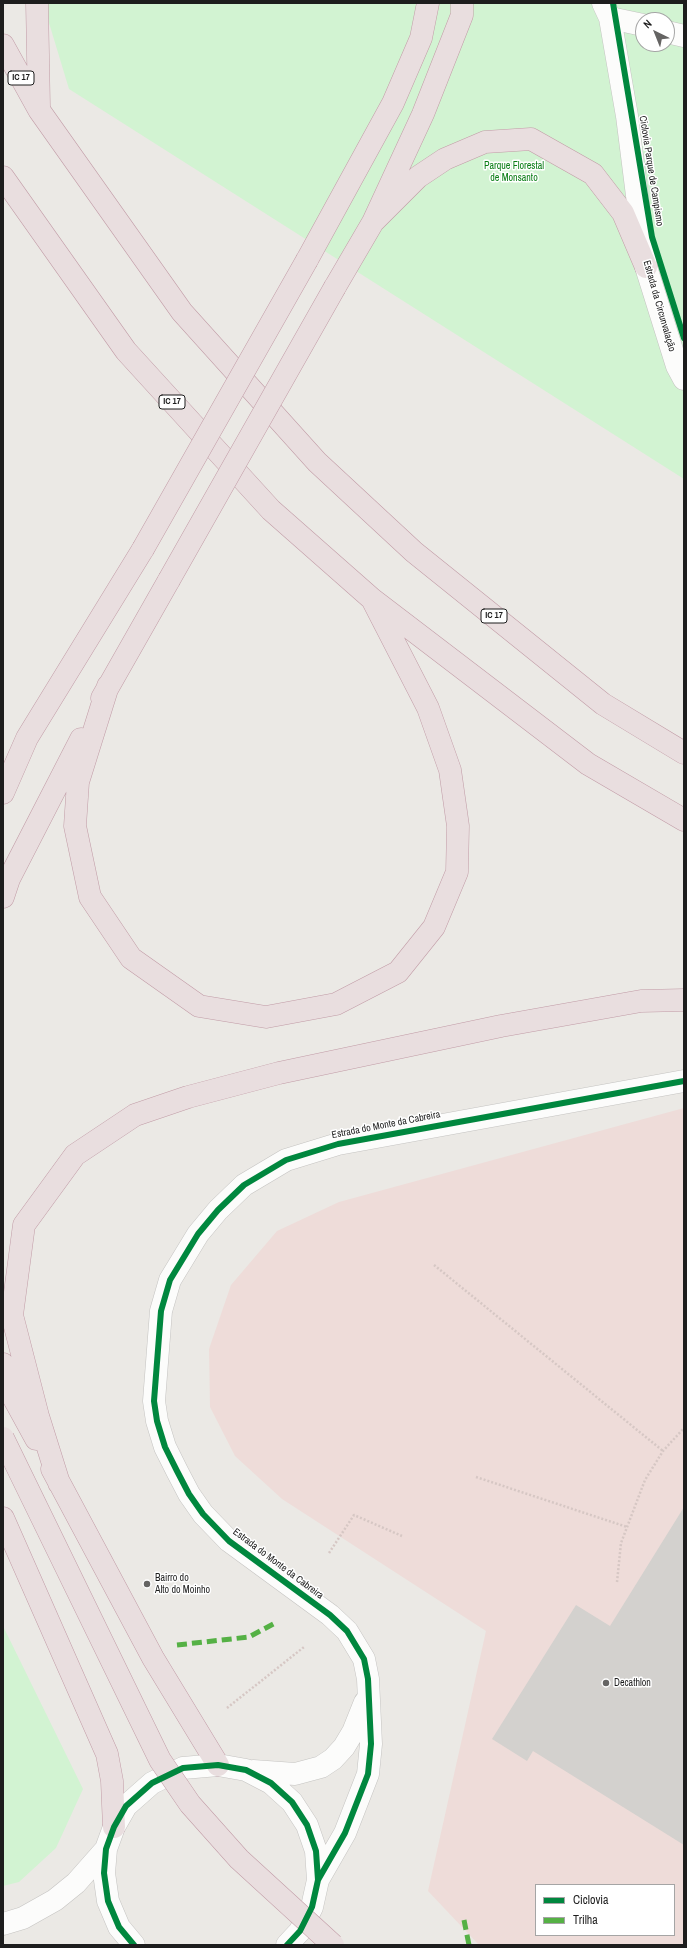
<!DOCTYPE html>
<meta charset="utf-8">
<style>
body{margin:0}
#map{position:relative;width:687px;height:1948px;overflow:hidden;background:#ebe9e5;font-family:"Archivo Narrow",sans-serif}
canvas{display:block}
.frame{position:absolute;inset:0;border:4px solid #1d1d1d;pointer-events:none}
.legend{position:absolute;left:535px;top:1884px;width:140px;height:52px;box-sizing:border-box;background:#fff;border:1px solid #a5a5a5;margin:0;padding:5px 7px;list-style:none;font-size:12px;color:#1d1d1d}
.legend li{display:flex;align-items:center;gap:8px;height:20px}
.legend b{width:20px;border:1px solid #a5a5a5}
.north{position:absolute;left:635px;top:12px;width:40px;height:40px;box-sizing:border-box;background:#fff;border:1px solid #a5a5a5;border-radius:50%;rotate:317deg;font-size:11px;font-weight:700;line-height:16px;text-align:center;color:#1d1d1d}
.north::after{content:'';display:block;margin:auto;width:14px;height:18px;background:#656463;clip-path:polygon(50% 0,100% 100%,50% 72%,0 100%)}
</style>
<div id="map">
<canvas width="687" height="1948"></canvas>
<div class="frame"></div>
<ul class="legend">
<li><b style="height:5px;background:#00873e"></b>Ciclovia</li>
<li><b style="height:5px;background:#55b145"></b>Trilha</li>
</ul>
<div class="north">N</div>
</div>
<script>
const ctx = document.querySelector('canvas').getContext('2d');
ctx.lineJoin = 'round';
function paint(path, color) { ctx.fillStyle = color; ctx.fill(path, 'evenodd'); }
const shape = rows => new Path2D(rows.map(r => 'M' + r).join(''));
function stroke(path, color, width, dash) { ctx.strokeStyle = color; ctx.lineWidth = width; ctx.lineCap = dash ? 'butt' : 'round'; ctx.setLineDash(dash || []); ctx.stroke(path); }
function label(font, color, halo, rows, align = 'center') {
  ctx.font = font + ' "Archivo Narrow",sans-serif'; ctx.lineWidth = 3; ctx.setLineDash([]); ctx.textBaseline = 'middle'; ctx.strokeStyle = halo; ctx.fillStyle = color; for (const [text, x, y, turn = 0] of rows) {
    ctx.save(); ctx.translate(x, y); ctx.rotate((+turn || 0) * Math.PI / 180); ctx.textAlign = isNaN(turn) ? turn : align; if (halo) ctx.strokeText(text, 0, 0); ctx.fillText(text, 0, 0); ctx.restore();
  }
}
paint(shape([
 [684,1108,684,1945,479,1945,428,1891,486,1631,282,1499,235,1456,210,1407,209,1349,231,1285,277,1231,339,1202],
 [536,1885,674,1885,674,1935,536,1935]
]), '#eedcd9');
paint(shape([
 [43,3,684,3,684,479,69,89],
 [643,20,667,20,667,44,643,44],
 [3,1626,83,1789,56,1848,19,1882,3,1886]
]), '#d2f3d2');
paint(shape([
 [684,1507,684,1845,533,1751,527,1761,492,1739,576,1605,610,1626]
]), '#d3d1ce');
const minor = shape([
 [603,3,610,18,627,116,646,267,677,366,684,379],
 [610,18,643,25],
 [667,32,684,36],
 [253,1771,295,1774,321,1767,333,1759,344,1747,353,1732,365,1702],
 [318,1880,345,1833,368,1774,371,1744,368,1679,364,1659,347,1631,330,1615,229,1541,203,1514,189,1494,177,1471,165,1447,157,1421,154,1401,161,1311,170,1280,198,1234,218,1210,244,1185,286,1160,338,1144,684,1081],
 [3,1924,23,1918,55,1900,76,1883,106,1849],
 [134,1945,119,1927,108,1901,104,1873,106,1849,114,1827,126,1806,152,1783,183,1768,218,1765,246,1770,271,1783,292,1802,307,1825,316,1851,318,1880,312,1907,300,1931,287,1945]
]);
const highway = shape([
 [37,3,39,107],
 [3,45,39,110,182,312,317,462,414,552,603,704,684,753],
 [3,177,126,351,271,510,372,599,588,764,684,820],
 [373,222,418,177,445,159,485,142,531,139,593,174,623,213,646,267],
 [307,260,393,103,421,38,428,3],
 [335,287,373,222,423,114,462,15,462,3],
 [108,686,78,782,75,826,90,897,131,958,199,1006,266,1017,336,1004,398,972,434,927,457,872,458,826,450,770,428,708,372,599],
 [102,698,169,580],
 [3,793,27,738,143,549],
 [3,897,9,879,81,739],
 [3,1364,13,1397,36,1439],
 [52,1469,153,1658,218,1765],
 [59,1483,38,1416,12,1315,24,1225,75,1155,135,1115,188,1097,279,1073,501,1026,641,1001,684,1000],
 [3,1518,107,1754,112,1781,114,1827]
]);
stroke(minor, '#c4c3c1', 23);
stroke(highway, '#c19ba6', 23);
stroke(shape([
 [434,1265,663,1451],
 [476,1477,627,1527],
 [329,1553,354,1515,402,1536],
 [617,1582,621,1543,645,1480,663,1451,684,1428],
 [227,1708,304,1647]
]), '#d6c7c4', 2.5, [2, 2]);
stroke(minor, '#fcfcfb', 22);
stroke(highway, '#e9dedf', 22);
const highwayBridge = shape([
 [143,549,307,260],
 [169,580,335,287],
 [3,1438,160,1760,190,1804,239,1859,333,1945]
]);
stroke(highwayBridge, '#c19ba6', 23, []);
stroke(highwayBridge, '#e9dedf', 22);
stroke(shape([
 [177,1645,249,1637,275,1623],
 [464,1920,469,1945]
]), '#55b145', 5, [10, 5]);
stroke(shape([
 [613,3,652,237,684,338],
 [318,1880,345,1833,368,1774,371,1744,368,1679,364,1659,347,1631,330,1615,229,1541,203,1514,189,1494,177,1471,165,1447,157,1421,154,1401,161,1311,170,1280,198,1234,218,1210,244,1185,286,1160,338,1144,684,1081],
 [134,1945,119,1927,108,1901,104,1873,106,1849,114,1827,126,1806,152,1783,183,1768,218,1765,246,1770,271,1783,292,1802,307,1825,316,1851,318,1880,312,1907,300,1931,287,1945]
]), '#00873e', 6);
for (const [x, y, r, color] of [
 [147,1584,4,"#656463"],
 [606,1683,4,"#656463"]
]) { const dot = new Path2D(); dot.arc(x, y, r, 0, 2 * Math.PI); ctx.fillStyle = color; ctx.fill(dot); stroke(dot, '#fff', 1.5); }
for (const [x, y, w] of [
 [21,78,26],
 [172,402,26],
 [494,616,26]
]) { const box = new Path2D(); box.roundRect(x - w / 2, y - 7, w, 14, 3); ctx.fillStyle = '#fff'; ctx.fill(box); stroke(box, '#1d1d1d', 1); }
label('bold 9px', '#1d1d1d', null, [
 ["IC 17",21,78],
 ["IC 17",172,402],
 ["IC 17",494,616]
]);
label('10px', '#087d14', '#fff', [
 ["Parque Florestal",514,166],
 ["de Monsanto",514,178]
]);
label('10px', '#1d1d1d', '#fff', [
 ["Ciclovia Parque de Campismo",651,171,81],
 ["Estrada da Circunvalação",659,306,74],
 ["Estrada do Monte da Cabreira",386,1125,-11],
 ["Estrada do Monte da Cabreira",278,1564,37]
]);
label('10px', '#1d1d1d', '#fff', [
 ["Bairro do",155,1578],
 ["Alto do Moinho",155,1590],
 ["Decathlon",614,1683]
], 'left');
</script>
